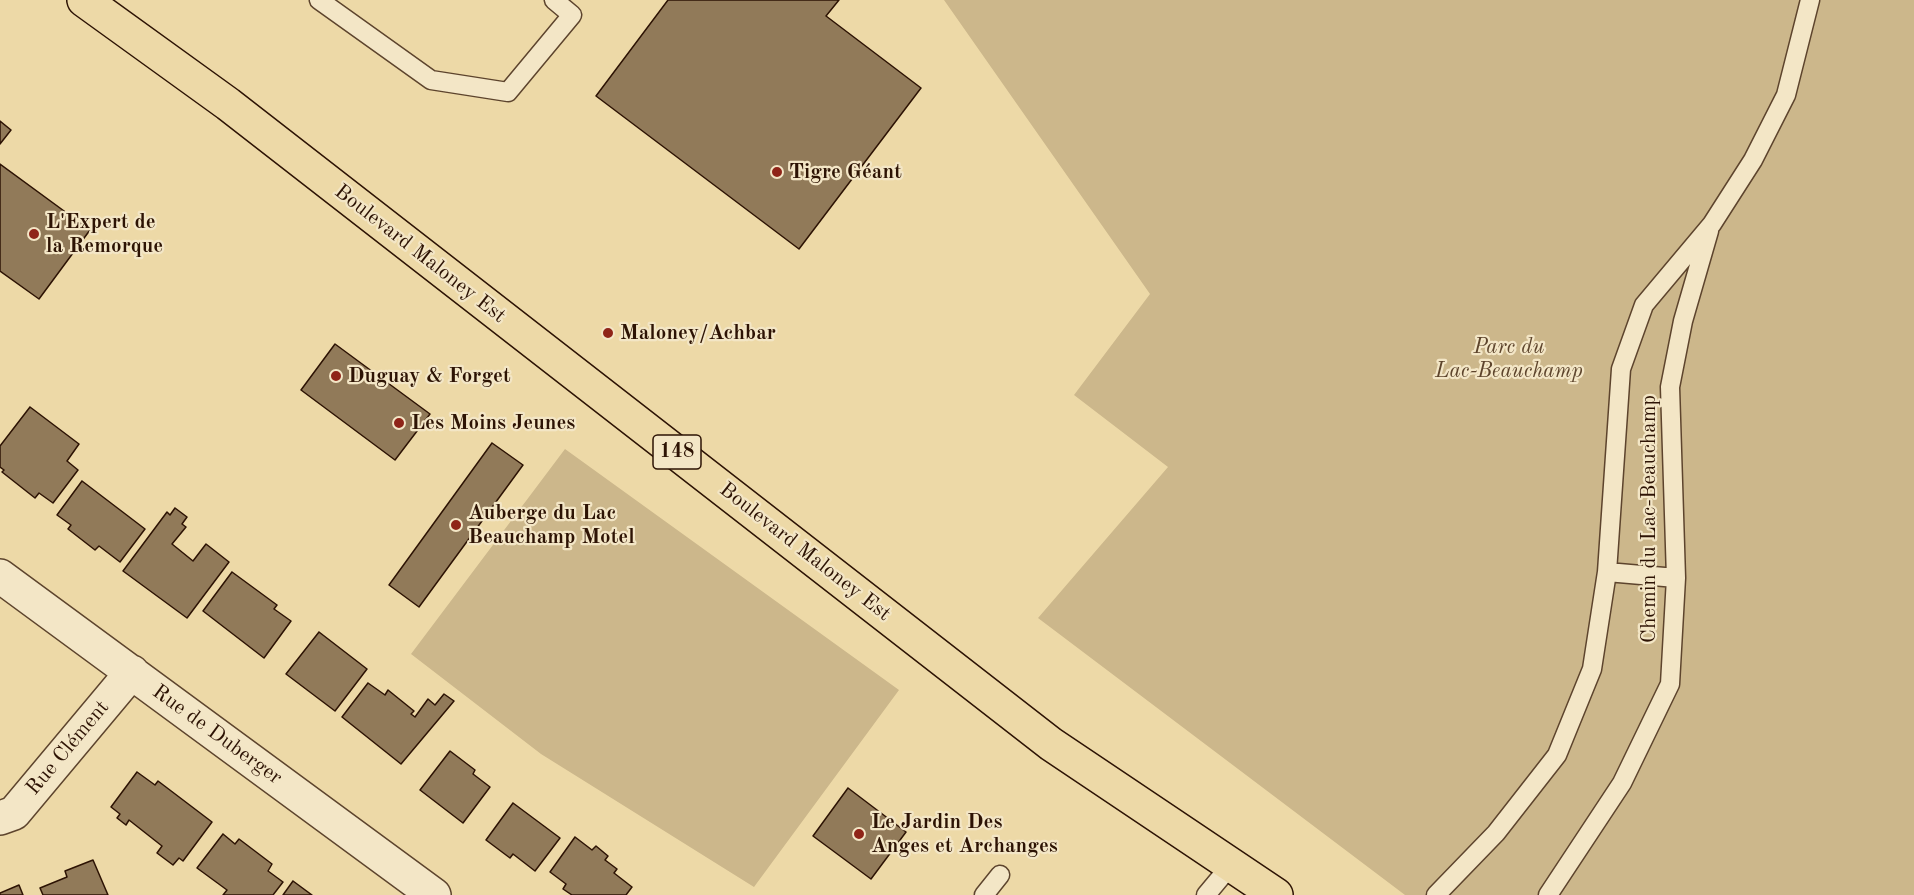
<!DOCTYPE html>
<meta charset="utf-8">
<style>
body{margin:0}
canvas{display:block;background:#edd9a7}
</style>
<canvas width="1914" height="895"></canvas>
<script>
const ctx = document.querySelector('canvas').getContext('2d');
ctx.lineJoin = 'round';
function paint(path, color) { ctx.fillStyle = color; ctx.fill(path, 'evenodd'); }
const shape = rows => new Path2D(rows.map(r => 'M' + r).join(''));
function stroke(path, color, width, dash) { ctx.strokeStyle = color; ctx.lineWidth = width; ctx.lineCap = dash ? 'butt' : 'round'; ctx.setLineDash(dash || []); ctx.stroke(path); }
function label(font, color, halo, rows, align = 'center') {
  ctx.font = font + ' "Old Standard TT",serif'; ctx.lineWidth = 4.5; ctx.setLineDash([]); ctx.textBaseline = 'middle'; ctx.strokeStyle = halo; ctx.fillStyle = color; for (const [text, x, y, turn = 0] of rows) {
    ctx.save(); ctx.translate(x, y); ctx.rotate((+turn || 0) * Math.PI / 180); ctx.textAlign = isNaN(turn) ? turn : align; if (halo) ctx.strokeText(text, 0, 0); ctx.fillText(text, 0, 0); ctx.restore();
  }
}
paint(shape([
 [944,0,1914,0,1914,895,1405,895,1038,618,1168,467,1074,395,1150,294],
 [565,449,899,690,754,887,541,754,411,654]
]), '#ccb78b');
const building = shape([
 [668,0,839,0,826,16,921,88,799,249,596,96,668,0],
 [0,121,11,130,0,144,0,121],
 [0,164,90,230,39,299,0,271,0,164],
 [335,344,430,414,395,460,301,390,335,344],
 [30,407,79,444,67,461,78,470,53,503,39,493,35,498,2,472,4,470,0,467,0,446,30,407],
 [492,443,523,465,419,607,389,585,492,443],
 [82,481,145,529,120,562,99,546,95,550,68,529,71,525,57,515,82,481],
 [175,508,187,517,182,524,186,527,172,544,193,561,206,544,229,562,187,618,123,571,167,512,170,515,175,508],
 [232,572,277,605,274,609,291,621,264,658,203,611,232,572],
 [319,632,367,669,335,711,286,674,319,632],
 [368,683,385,695,388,690,414,711,411,714,415,717,428,699,435,705,444,694,454,701,401,764,342,717,368,683],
 [450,751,475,770,473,774,490,787,463,823,420,790,450,751],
 [137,772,155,785,158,781,212,822,183,861,179,858,173,865,157,853,162,846,129,820,126,825,117,818,120,814,111,807,137,772],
 [848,788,906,832,871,879,813,836,848,788],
 [513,803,560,838,535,871,513,854,510,858,486,840,513,803],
 [223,834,235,844,239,839,272,864,268,871,283,882,273,895,223,895,227,890,197,868,223,834],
 [575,837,592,850,596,846,608,856,605,860,617,869,614,873,632,887,626,895,572,895,563,889,566,884,550,872,575,837],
 [93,860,108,895,43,895,40,888,67,877,65,871,93,860],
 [293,881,312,895,283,895,293,881],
 [19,885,23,895,0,895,0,893,19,885]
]);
paint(building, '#917a59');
stroke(building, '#2d1304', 1.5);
const lane = shape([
 [319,0,431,80,508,92,572,15,554,0],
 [1607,572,1676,578],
 [984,895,1000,875],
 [1206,895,1231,865],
 [1436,895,1496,833,1557,755,1592,669,1607,572,1621,369,1644,305,1712,224,1753,160,1786,95,1810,0],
 [1548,895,1622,783,1670,684,1676,578,1670,387,1683,321,1709,231]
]);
const street = shape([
 [0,576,434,895],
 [0,818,14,813,132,672]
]);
const primary = shape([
 [84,0,228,104,1051,744,1276,895]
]);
stroke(lane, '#5d442d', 21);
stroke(street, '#5d442d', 36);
stroke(primary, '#2d1304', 36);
stroke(lane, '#f3e6c6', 18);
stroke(street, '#f3e6c6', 33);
stroke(primary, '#edd9a7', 33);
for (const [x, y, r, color] of [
 [777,172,6,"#8f2418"],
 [34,234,6,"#8f2418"],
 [608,333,6,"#8f2418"],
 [336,376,6,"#8f2418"],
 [399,423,6,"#8f2418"],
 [456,525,6,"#8f2418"],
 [859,834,6,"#8f2418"]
]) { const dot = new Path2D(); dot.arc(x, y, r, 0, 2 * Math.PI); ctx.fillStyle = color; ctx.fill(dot); stroke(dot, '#f3e6c6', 2); }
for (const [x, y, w] of [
 [677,452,48]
]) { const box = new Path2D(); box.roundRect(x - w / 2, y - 17, w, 34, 4.5); ctx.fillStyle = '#f3e6c6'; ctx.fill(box); stroke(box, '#2d1304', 1.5); }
label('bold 20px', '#2d1304', null, [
 ["148",677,452]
]);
label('bold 21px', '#2d1304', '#f3e6c6', [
 ["Tigre Géant",789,172],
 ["L'Expert de",46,222],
 ["la Remorque",46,246],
 ["Maloney/Achbar",620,333],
 ["Duguay & Forget",348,376],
 ["Les Moins Jeunes",411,423],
 ["Auberge du Lac",468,513],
 ["Beauchamp Motel",468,537],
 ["Le Jardin Des",871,822],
 ["Anges et Archanges",871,846]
], 'left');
label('21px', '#2d1304', '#f3e6c6', [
 ["Boulevard Maloney Est",420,254,38],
 ["Chemin du Lac-Beauchamp",1649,519,-90],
 ["Boulevard Maloney Est",805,552,38],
 ["Rue de Duberger",217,735,36],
 ["Rue Clément",68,748,-50]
]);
label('italic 21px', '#5d442c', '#f3e6c6', [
 ["Parc du",1509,347],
 ["Lac-Beauchamp",1509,371]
]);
</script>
